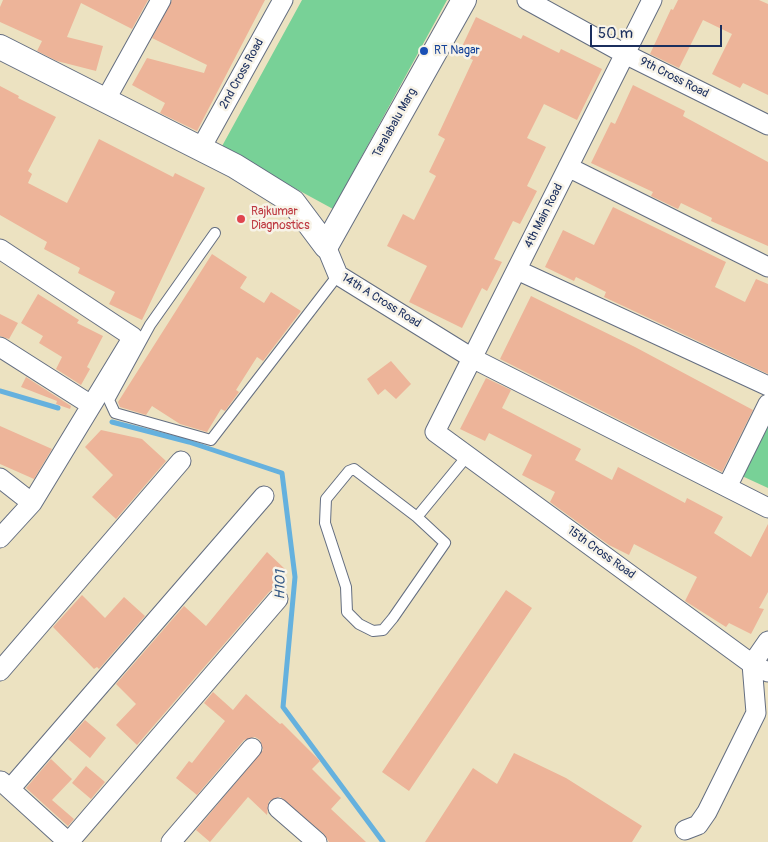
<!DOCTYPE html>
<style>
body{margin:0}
#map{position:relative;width:768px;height:842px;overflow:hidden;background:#ece2c1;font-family:Pangolin,sans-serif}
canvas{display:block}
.scale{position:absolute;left:590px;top:25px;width:132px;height:22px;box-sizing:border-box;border:2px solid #1b2f5e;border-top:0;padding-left:6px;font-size:15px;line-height:18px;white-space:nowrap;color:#1b2f5e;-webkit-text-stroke:4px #f7f3e8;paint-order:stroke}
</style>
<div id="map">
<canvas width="768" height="842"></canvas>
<div class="scale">50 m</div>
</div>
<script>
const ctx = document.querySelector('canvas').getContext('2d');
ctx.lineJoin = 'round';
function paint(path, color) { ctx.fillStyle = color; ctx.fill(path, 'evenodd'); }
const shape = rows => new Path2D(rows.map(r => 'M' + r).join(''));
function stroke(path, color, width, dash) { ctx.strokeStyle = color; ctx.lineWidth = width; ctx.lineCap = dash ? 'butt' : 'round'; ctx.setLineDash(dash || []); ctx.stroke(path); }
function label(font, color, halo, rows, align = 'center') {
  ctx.font = font + ' Pangolin,sans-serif'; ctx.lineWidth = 5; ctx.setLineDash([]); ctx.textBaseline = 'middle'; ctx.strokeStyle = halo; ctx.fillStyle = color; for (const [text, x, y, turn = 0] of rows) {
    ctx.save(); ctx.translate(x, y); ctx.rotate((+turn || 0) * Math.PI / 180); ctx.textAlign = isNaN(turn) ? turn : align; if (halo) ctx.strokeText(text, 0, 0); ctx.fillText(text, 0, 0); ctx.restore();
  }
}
paint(shape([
 [302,0,447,0,333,209,221,148],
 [768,425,768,488,742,476]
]), '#78d197');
stroke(shape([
 [0,391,58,408],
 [112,422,189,442,282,473,295,577,283,707,383,842]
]), '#65b1de', 5);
paint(shape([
 [3,0,148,0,132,29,81,3,67,37,103,46,96,71,57,61,37,51,42,41,0,22,0,7],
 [172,0,265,0,197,131,160,113,165,103,132,85,147,58,204,73,207,65,152,38],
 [678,0,759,0,768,4,768,95,743,83,740,88,712,74,732,34,703,20,679,68,650,54,671,9,673,10],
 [476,17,521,39,523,35,559,53,561,49,602,69,577,120,544,104,527,138,546,147,527,186,537,191,520,224,513,221,494,259,502,262,487,291,482,288,462,328,409,302,427,266,387,246,403,214,414,220,436,176,429,172,445,139,438,135,473,60,459,53],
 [633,85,685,111,683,116,768,162,768,246,711,221,712,218,681,203,678,209,651,196,653,192,591,163,611,122,615,124],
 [0,86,19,96,18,98,56,117,28,171,32,174,28,183,67,203,99,139,173,177,175,173,205,188,142,320,109,304,115,292,78,273,80,268,44,249,47,242,0,215],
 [613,207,726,262,715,287,745,302,756,279,768,284,768,374,604,297,606,292,576,277,574,281,545,267,563,230,594,245],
 [212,254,247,277,240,288,264,303,271,292,301,311,263,361,257,357,236,390,239,392,225,411,221,409,207,432,180,424,152,406,146,415,120,407,118,402],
 [38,294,79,320,77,323,103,336,87,367,90,369,81,385,56,369,62,357,39,343,43,336,21,323],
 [531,296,635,347,753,410,722,472,500,359],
 [0,314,18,323,9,339,0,336],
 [391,361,411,384,396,399,385,389,378,395,367,379],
 [26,377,71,406,70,409,56,404,57,401,21,387],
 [486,378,511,390,502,408,581,449,575,460,612,480,618,467,685,503,687,498,723,517,714,533,751,557,768,524,768,592,759,608,764,609,751,634,729,623,726,627,685,601,697,577,634,544,629,555,609,545,550,502,555,492,522,475,532,455,489,433,485,441,460,429],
 [0,426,52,449,34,479,0,464],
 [101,430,142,439,166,461,116,519,92,497,113,475,85,447],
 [267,552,286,570,281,575,285,579,269,592,137,745,116,725,136,704,116,684,184,606,206,626],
 [506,590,532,608,409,791,382,772],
 [82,595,105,618,124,597,145,616,99,669,97,667,94,669,53,627],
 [213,692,233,710,246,694,280,724,282,723,320,761,312,769,341,798,331,809,366,842,329,842,324,834,280,797,269,801,267,815,248,797,210,842,196,830,263,750,260,740,255,737,244,740,197,795,176,778,189,761,192,763,225,721,204,703],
 [85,720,106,738,90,758,68,739],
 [514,753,566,778,642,826,632,842,425,842,473,768,497,784],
 [51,759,72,779,52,800,74,819,68,826,26,788],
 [86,766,105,782,91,799,72,783]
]), '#edb499');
const service = shape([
 [215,233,150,325,109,400,115,413,211,440,338,275],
 [417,517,445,543,393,618,383,630,373,631,359,624,347,612,346,587,325,523,326,499,349,471,354,469,417,517,468,455]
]);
const minor = shape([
 [527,0,625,54,768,125],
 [652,0,435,432,752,664,768,672],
 [106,99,161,0],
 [201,148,283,0],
 [568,167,768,267],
 [326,246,338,275,472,358,768,508],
 [0,249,133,337,32,503,0,538],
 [517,270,768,386],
 [0,347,91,405],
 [0,478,32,503],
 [727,487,768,404],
 [0,671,181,461],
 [1,781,68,842],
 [10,789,264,496],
 [278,808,317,842],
 [685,830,698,825,707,812,756,713,752,664,768,641],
 [69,842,278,599],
 [171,842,252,748]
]);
const tertiary = shape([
 [0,47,235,166,293,202,326,246,464,0]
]);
stroke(service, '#646e81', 12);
stroke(minor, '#646e81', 21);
stroke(tertiary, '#646e81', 26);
stroke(service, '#fff', 10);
stroke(minor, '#fff', 19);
stroke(tertiary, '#fff', 24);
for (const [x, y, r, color] of [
 [424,51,5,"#1a4fb4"],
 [241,219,5,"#e0444e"]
]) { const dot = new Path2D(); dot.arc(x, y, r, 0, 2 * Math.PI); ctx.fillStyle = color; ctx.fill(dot); stroke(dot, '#f7f3e8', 2); }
label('12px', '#164399', '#f7f3e8', [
 ["RT Nagar",434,51]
], 'left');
label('12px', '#1b2f5e', '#f7f3e8', [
 ["2nd Cross Road",242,74,-61],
 ["9th Cross Road",674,78,27],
 ["Taralabalu Marg",395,123,-61],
 ["4th Main Road",544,216,-63],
 ["14th A Cross Road",381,301,32],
 ["15th Cross Road",601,553,36]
]);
label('12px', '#be3a42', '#f7f3e8', [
 ["Rajkumar",251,212],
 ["Diagnostics",251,226]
], 'left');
label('italic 14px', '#315684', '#f7f3e8', [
 ["H101",281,585,-89]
]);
</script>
